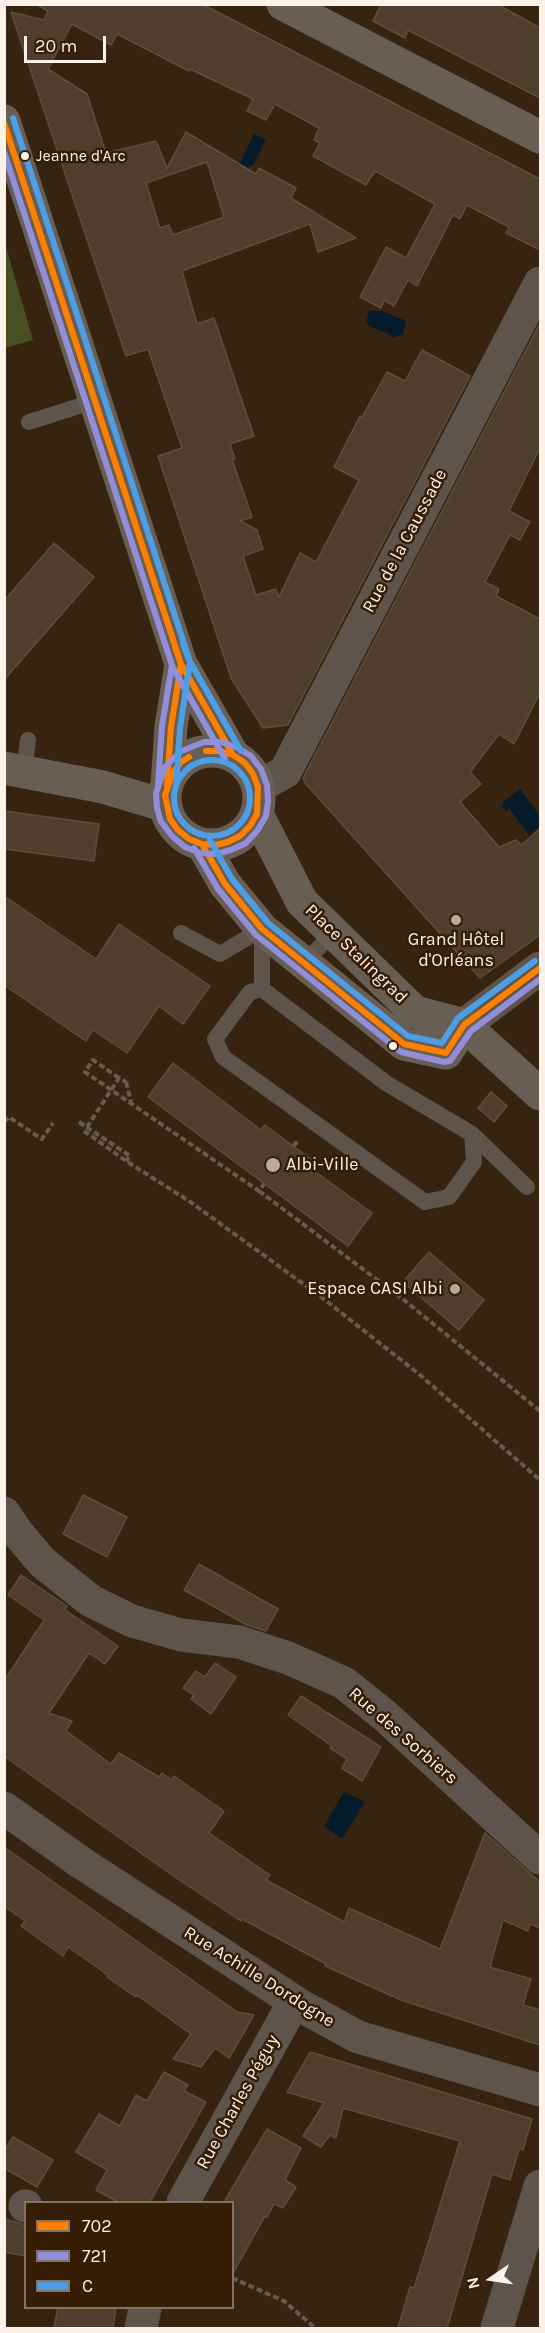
<!DOCTYPE html>
<meta charset="utf-8">
<style>
body{margin:0}
#map{position:relative;width:545px;height:2333px;overflow:hidden;background:#362310;font-family:Karla,sans-serif}
canvas{display:block}
.frame{position:absolute;inset:0;border:6px solid #fdf2e9;pointer-events:none}
.legend{position:absolute;left:24px;top:2201px;width:210px;height:108px;box-sizing:border-box;background:#361d05;border:2px solid #867260;margin:0;padding:8px 10px;list-style:none;font-size:18px;color:#fdf2e9}
.legend li{display:flex;align-items:center;gap:12px;height:30px}
.legend b{width:30px;border:2px solid #867260}
.north{position:absolute;left:461px;top:2249px;width:60px;height:60px;-webkit-text-stroke:4px #361d05;paint-order:stroke;rotate:257deg;font-size:16px;font-weight:700;line-height:24px;text-align:center;color:#fdf2e9}
.north::after{content:'';display:block;margin:auto;width:21px;height:27px;background:#fdf2e9;clip-path:polygon(50% 0,100% 100%,50% 72%,0 100%)}
.scale{position:absolute;left:24px;top:36px;width:82px;height:27px;box-sizing:border-box;border:3px solid #fdf2e9;border-top:0;padding-left:8px;font-size:18px;line-height:21px;white-space:nowrap;color:#fdf2e9;-webkit-text-stroke:4px #361d05;paint-order:stroke}
</style>
<div id="map">
<canvas width="545" height="2333"></canvas>
<div class="frame"></div>
<ul class="legend">
<li><b style="height:8px;background:#ff8000"></b>702</li>
<li><b style="height:8px;background:#928eda"></b>721</li>
<li><b style="height:8px;background:#4d9ee5"></b>C</li>
</ul>
<div class="north">N</div>
<div class="scale">20 m</div>
</div>
<script>
const ctx = document.querySelector('canvas').getContext('2d');
ctx.lineJoin = 'round';
function paint(path, color) { ctx.fillStyle = color; ctx.fill(path, 'evenodd'); }
const shape = rows => new Path2D(rows.map(r => 'M' + r).join(''));
function stroke(path, color, width, dash) { ctx.strokeStyle = color; ctx.lineWidth = width; ctx.lineCap = dash ? 'butt' : 'round'; ctx.setLineDash(dash || []); ctx.stroke(path); }
function label(font, color, halo, rows, align = 'center') {
  ctx.font = font + ' Karla,sans-serif'; ctx.lineWidth = 5; ctx.setLineDash([]); ctx.textBaseline = 'middle'; ctx.strokeStyle = halo; ctx.fillStyle = color; for (const [text, x, y, turn = 0] of rows) {
    ctx.save(); ctx.translate(x, y); ctx.rotate((+turn || 0) * Math.PI / 180); ctx.textAlign = isNaN(turn) ? turn : align; if (halo) ctx.strokeText(text, 0, 0); ctx.fillText(text, 0, 0); ctx.restore();
  }
}
paint(shape([
 [4,240,33,340,5,348,4,348]
]), '#485022');
paint(shape([
 [254,134,266,140,254,164,245,169,239,165],
 [369,311,382,311,406,321,403,334,394,338,387,333,373,328,366,323],
 [520,789,540,816,540,826,529,835,509,808,506,811,502,806,504,801],
 [344,1792,365,1802,342,1839,324,1826]
]), '#051b29');
const building = shape([
 [36,4,202,4,540,179,540,250,506,233,509,227,467,205,460,219,453,215,417,286,408,280,394,306,384,300,381,308,360,297,383,253,386,247,406,258,435,204,375,171,366,185,313,156,320,143,314,140,319,128,275,104,266,120,247,111,253,99,190,69,189,71,117,34,111,45,72,24,48,69,87,94,106,153,156,141,167,168,186,132,256,174,259,168,296,188,291,198,356,238,318,252,310,224,182,271,197,324,214,318,254,436,230,444,235,459,232,459,252,517,240,521,257,530,263,549,243,556,256,595,276,589,279,597,300,553,316,562,359,480,334,467,360,416,362,417,387,372,405,381,422,350,470,376,288,725,263,728,231,678,158,456,182,448,148,349,126,356,11,12,44,20,48,11,36,4],
 [207,162,224,217,173,235,169,225,160,228,146,183,207,162],
 [381,4,497,4,540,28,540,98,408,30,405,38,373,21,381,4],
 [540,323,540,448,509,511,530,522,520,540,510,535,485,582,499,589,496,596,540,619,540,693,514,744,499,734,470,772,481,784,460,802,499,847,516,840,521,845,540,829,540,935,480,978,305,783,303,778,540,323],
 [54,543,94,577,4,680,4,601,54,543],
 [4,811,99,824,94,861,4,849,4,811],
 [4,896,96,959,119,924,210,986,183,1024,159,1006,127,1053,93,1030,86,1041,4,985,4,896],
 [173,1063,261,1130,265,1125,317,1164,313,1170,372,1213,348,1246,148,1097,173,1063],
 [491,1092,507,1106,494,1122,478,1108,491,1092],
 [429,1252,484,1300,459,1330,403,1282,429,1252],
 [83,1495,127,1517,107,1557,63,1534,83,1495],
 [199,1564,278,1609,266,1631,247,1625,184,1590,199,1564],
 [21,1575,67,1606,65,1610,118,1646,105,1664,89,1653,49,1713,72,1721,66,1731,111,1764,119,1753,159,1777,162,1773,172,1780,174,1776,224,1811,209,1833,270,1875,266,1880,344,1922,349,1908,440,1949,485,1833,540,1882,540,1928,530,1924,528,1931,503,1920,490,1967,531,1979,523,2005,540,2010,540,2045,401,2000,325,1966,326,1964,242,1919,241,1921,175,1877,4,1756,4,1681,44,1620,8,1595,21,1575],
 [215,1663,236,1677,211,1714,191,1699,194,1695,183,1688,196,1671,205,1677,215,1663],
 [301,1696,381,1747,362,1781,342,1768,347,1759,330,1748,332,1746,288,1715,301,1696],
 [4,1847,237,2012,254,2015,229,2058,215,2048,201,2067,173,2059,191,2034,137,1995,136,1997,107,1977,108,1975,68,1947,63,1956,21,1926,25,1921,4,1906,4,1847],
 [310,2052,532,2119,523,2150,519,2149,510,2180,492,2174,447,2328,398,2328,410,2287,414,2288,460,2141,343,2108,336,2138,330,2135,321,2147,303,2136,324,2103,287,2092,310,2052],
 [164,2072,188,2085,184,2091,206,2102,150,2202,118,2202,96,2190,107,2170,76,2152,99,2114,120,2126,136,2095,147,2101,164,2072],
 [267,2129,301,2148,285,2180,296,2187,283,2208,274,2204,267,2217,265,2216,232,2275,232,2202,224,2202,267,2129],
 [13,2137,53,2160,37,2187,4,2168,4,2152,13,2137],
 [4,2219,26,2225,26,2256,4,2252,4,2219],
 [58,2307,116,2307,113,2328,54,2328,58,2307]
]);
paint(building, '#4f3e2d');
stroke(building, '#5f4d3c', 1.5);
stroke(shape([
 [119,1078,93,1060,85,1072,259,1191,264,1184],
 [126,1082,131,1102],
 [4,1122,9,1117,42,1139,53,1123],
 [79,1122,130,1156,126,1161],
 [84,1131,126,1161,189,1201,320,1296,420,1375,540,1480],
 [293,1146,298,1141],
 [259,1191,404,1300,540,1411],
 [232,2278,284,2301,315,2328]
]), '#655b51', 4, [6, 3]);
stroke(shape([
 [29,422,95,401],
 [24,772,28,740],
 [181,933,220,954,262,929],
 [304,963,333,933],
 [262,989,386,1083,472,1134,474,1162,449,1197,425,1202,223,1057,215,1039,250,992,262,989],
 [262,989,262,929],
 [472,1134,527,1187]
]), '#5e544c', 16);
stroke(shape([
 [258,787,285,772,540,283],
 [464,1025,540,968],
 [4,1513,16,1531,42,1562,91,1601,132,1621,181,1635,239,1642,288,1658,344,1683,384,1715,540,1858],
 [4,1808,80,1862,303,2007,358,2037,540,2090],
 [183,2202,294,2002],
 [25,2206,26,2206],
 [141,2328,145,2308],
 [497,2328,540,2186]
]), '#5e544c', 33);
stroke(shape([
 [283,4,540,137],
 [4,121,181,664,233,755],
 '165 798a47 47 0 1 1 94 0a47 47 0 1 1-94 0Z',
 [4,768,103,787,166,806],
 [167,785,171,727,181,664],
 [257,814,302,902,415,1012,464,1025,540,1094],
 [202,844,225,884,262,929,404,1044,446,1053,464,1025]
]), '#685e54', 33);
stroke(shape([
 [79,1122,87,1127,119,1078,126,1082]
]), '#655b51', 4, [6, 3]);
stroke(shape([
 [4,123,181,664,171,727,167,785],
 [175,647,181,664,233,755],
 [189,757,181,762,173,772,165,795,170,819,178,830,189,839,202,844,215,845,228,842,240,836,250,826,257,814,258,787,253,774,245,763,233,755,220,751,206,751],
 [202,844,225,884,262,929,404,1044,446,1053,464,1025,540,968]
]), '#ff8000', 6);
stroke(shape([
 [4,152,172,665,162,726,158,784],
 [167,650,173,668,225,759],
 [161,822,157,808,156,793,165,767,180,752],
 [163,824,172,836,185,847,200,853,216,854,231,850,246,843,257,831,266,816,268,801,267,785,261,769,251,756,236,747,221,742,204,742,184,750],
 [194,848,218,889,256,935,401,1052,444,1062,450,1061,471,1031,540,979]
]), '#928eda', 6);
stroke(shape([
 [13,118,190,662,180,728,176,786],
 [183,644,189,660,241,751],
 '174 798a38 38 0 1 1 76 0a38 38 0 1 1-76 0Z',
 [210,840,232,879,268,923,408,1036,442,1043,458,1018,535,961]
]), '#4d9ee5', 6);
for (const [x, y, r, color] of [
 [25,156,5,"#fdf2e9"],
 [456,920,6,"#b7aa9d"],
 [393,1046,5,"#fdf2e9"],
 [273,1165,8,"#b7aa9d"],
 [455,1289,6,"#b7aa9d"]
]) { const dot = new Path2D(); dot.arc(x, y, r, 0, 2 * Math.PI); ctx.fillStyle = color; ctx.fill(dot); stroke(dot, '#361d05', 2); }
label('16px', '#fdf2e9', '#361d05', [
 ["Jeanne d'Arc",36,156]
], 'left');
label('18px', '#fdf2e9', '#361d05', [
 ["Rue de la Caussade",405,541,-62],
 ["Place Stalingrad",356,954,44],
 ["Rue des Sorbiers",403,1736,41],
 ["Rue Achille Dordogne",259,1977,32],
 ["Rue Charles Péguy",238,2102,-61]
]);
label('18px', '#fdf2e9', '#361d05', [
 ["Grand Hôtel",456,940],
 ["d'Orléans",456,961],
 ["Albi-Ville",286,1165,"left"],
 ["Espace CASI Albi",443,1289,"right"]
]);
</script>
